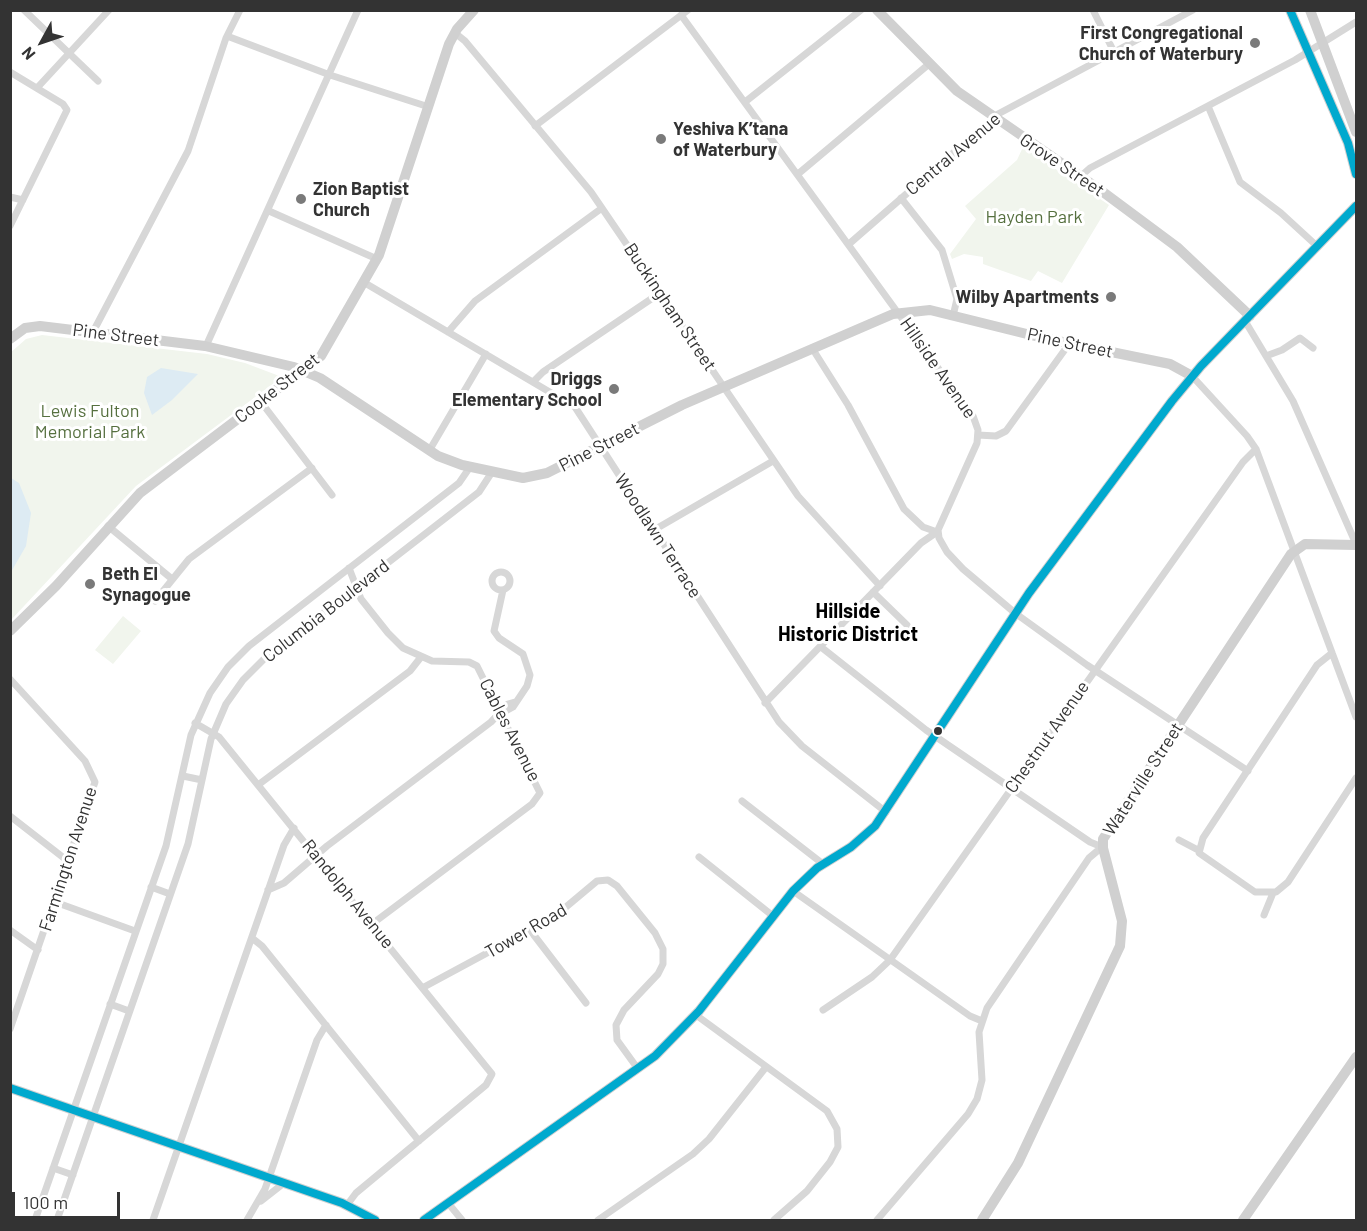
<!DOCTYPE html>
<meta charset="utf-8">
<style>
body{margin:0}
#map{position:relative;width:1367px;height:1231px;overflow:hidden;background:#fff;font-family:Barlow,sans-serif}
canvas{display:block}
.frame{position:absolute;inset:0;border:12px solid #333;pointer-events:none}
.north{position:absolute;left:12px;top:12px;width:60px;height:60px;-webkit-text-stroke:4px #fff;paint-order:stroke;rotate:230deg;font-size:16px;font-weight:700;line-height:24px;text-align:center;color:#333}
.north::after{content:'';display:block;margin:auto;width:21px;height:27px;background:#333;clip-path:polygon(50% 0,100% 100%,50% 72%,0 100%)}
.scale{position:absolute;left:12px;top:1192px;width:108px;height:27px;box-sizing:border-box;border:3px solid #333;border-top:0;padding-left:8px;font-size:18px;line-height:21px;white-space:nowrap;color:#333;-webkit-text-stroke:4px #fff;paint-order:stroke}
</style>
<div id="map">
<canvas width="1367" height="1231"></canvas>
<div class="frame"></div>
<div class="north">N</div>
<div class="scale">100 m</div>
</div>
<script>
const ctx = document.querySelector('canvas').getContext('2d');
ctx.lineJoin = 'round';
function paint(path, color) { ctx.fillStyle = color; ctx.fill(path, 'evenodd'); }
const shape = rows => new Path2D(rows.map(r => 'M' + r).join(''));
function stroke(path, color, width, dash) { ctx.strokeStyle = color; ctx.lineWidth = width; ctx.lineCap = dash ? 'butt' : 'round'; ctx.setLineDash(dash || []); ctx.stroke(path); }
function label(font, color, halo, rows, align = 'center') {
  ctx.font = font + ' Barlow,sans-serif'; ctx.lineWidth = 6; ctx.setLineDash([]); ctx.textBaseline = 'middle'; ctx.strokeStyle = halo; ctx.fillStyle = color; for (const [text, x, y, turn = 0] of rows) {
    ctx.save(); ctx.translate(x, y); ctx.rotate((+turn || 0) * Math.PI / 180); ctx.textAlign = isNaN(turn) ? turn : align; if (halo) ctx.strokeText(text, 0, 0); ctx.fillText(text, 0, 0); ctx.restore();
  }
}
paint(shape([
 [1023,147,1109,205,1062,283,1038,271,1031,281,983,264,983,257,964,254,952,259,950,254,976,219,965,206,1017,160],
 [42,335,207,354,245,363,282,377,136,486,11,620,10,353,26,339],
 [123,616,141,631,113,664,95,650]
]), '#f1f5ed');
paint(shape([
 [161,368,198,374,172,400,152,415,144,393,147,377],
 [11,478,19,483,31,513,26,546,11,572]
]), '#ddebf3');
stroke(shape([
 [24,10,98,81],
 [1093,10,1114,52],
 [681,15,973,416,978,430,977,443,938,530,939,538,947,552,963,569,1015,613,1087,665,1248,771],
 [455,33,465,41,591,192,798,496,880,586],
 [227,36,330,75,429,107],
 [10,72,63,104,67,110,10,226],
 [37,88,109,10],
 [745,102,861,10],
 [1208,106,1240,182,1281,213,1318,247],
 [535,126,688,10],
 [798,174,929,64],
 [1081,176,1090,168,1295,60,1356,22],
 [10,197,23,200],
 [901,198,942,250,957,299,953,316],
 [269,211,377,259],
 [849,244,998,114,1193,10],
 [365,283,575,407,779,722,802,746,886,812],
 [1245,321,1293,401,1356,544],
 [93,332,188,151,226,38,240,10],
 [448,332,475,301,602,208],
 [206,346,358,10],
 [812,348,848,405,904,509,923,527,937,532],
 [1266,356,1282,350,1300,338,1313,348],
 [1192,376,1247,436,1256,449,1356,717],
 [533,382,543,372,660,293],
 [261,402,332,495],
 [978,435,996,436,1006,431,1069,344],
 [429,451,486,354],
 [108,526,172,579],
 [654,530,773,461],
 [349,568,361,599,388,633,403,648,432,661,469,662,477,666,540,793,532,804,372,924],
 '492 581a9 9 0 1 1 18 0a9 9 0 1 1-18 0Z',
 [873,592,907,625],
 [155,601,189,559,312,468],
 [821,647,926,730,1090,842,1102,847],
 [1332,653,1317,665,1203,838,1199,853,1255,892,1276,892,1288,882,1356,778],
 [10,679,85,761,95,782,10,1029],
 [765,703,921,543,937,532],
 [502,713,513,707,527,686,530,675,523,654,499,638,494,631,503,590],
 [195,723,219,737,492,1074,486,1085,356,1193,347,1205],
 [183,776,202,780],
 [258,785,410,671,421,657],
 [742,801,823,864],
 [10,816,69,862],
 [1179,840,1198,850],
 [699,857,773,916],
 [151,887,170,894],
 [268,890,284,883,327,846,491,722,508,704,515,702],
 [793,891,970,1016,982,1021],
 [55,902,135,931],
 [1264,915,1273,893],
 [10,930,38,950],
 [530,930,586,1003],
 [252,938,262,946,419,1141],
 [424,987,554,917,597,881,608,880,617,886,655,933,663,949,663,964,658,974,624,1010,616,1025,617,1040,638,1069],
 [110,1004,129,1011],
 [823,1010,872,977,890,960,1243,462,1256,449],
 [696,1015,827,1111,837,1129,838,1147,830,1162,807,1191,774,1220],
 [53,1168,73,1175],
 [261,1201,284,1183],
 [448,1203,462,1220],
 [35,1220,166,846,191,735,210,693,228,667,249,646,459,483,470,467],
 [57,1220,188,844,211,739,226,704,243,680,264,659,479,492,492,472],
 [153,1220,284,845,294,828],
 [247,1220,265,1189,317,1040,326,1025],
 [598,1220,693,1154,709,1139,766,1067],
 [877,1220,968,1114,977,1099,982,1080,979,1032,987,1008,1089,858,1102,847]
]), '#d7d7d7', 7);
stroke(shape([
 [877,10,957,91,1099,189,1177,247,1250,316],
 [1290,10,1348,143,1356,174],
 [1310,10,1356,132],
 [10,339,25,328,40,326,205,346,294,367,320,378,438,456,462,465,523,478,547,473,682,405,893,314,930,310,1043,338,1170,364,1192,376],
 [10,631,56,586,140,493,321,356,379,255,449,44,457,29,474,10],
 [10,1088,342,1203,375,1220],
 [424,1220,655,1056,699,1011,793,891,817,868,851,847,875,826,1029,593,1172,401,1201,366,1356,206],
 [982,1220,1018,1163,1120,946,1122,921,1103,848,1103,839,1291,554,1305,544,1356,545],
 [1243,1220,1356,1057]
]), '#d0d0d0', 10);
stroke(shape([
 [1290,10,1348,143,1356,174],
 [10,1088,342,1203,375,1220],
 [424,1220,655,1056,699,1011,793,891,817,868,851,847,875,826,1029,593,1172,401,1201,366,1356,206]
]), '#00a9ce', 8);
for (const [x, y, r, color] of [
 [1255,43,6,"#7a7a7a"],
 [661,139,6,"#7a7a7a"],
 [301,199,6,"#7a7a7a"],
 [1111,297,6,"#7a7a7a"],
 [614,389,6,"#7a7a7a"],
 [90,584,6,"#7a7a7a"],
 [938,731,5,"#333"]
]) { const dot = new Path2D(); dot.arc(x, y, r, 0, 2 * Math.PI); ctx.fillStyle = color; ctx.fill(dot); stroke(dot, '#fff', 2); }
label('bold 18px', '#333', '#fff', [
 ["First Congregational",1243,33],
 ["Church of Waterbury",1243,54],
 ["Yeshiva K’tana",673,129,"left"],
 ["of Waterbury",673,150,"left"],
 ["Zion Baptist",313,189,"left"],
 ["Church",313,210,"left"],
 ["Wilby Apartments",1099,297],
 ["Driggs",602,379],
 ["Elementary School",602,400],
 ["Beth El",102,574,"left"],
 ["Synagogue",102,595,"left"]
], 'right');
label('18px', '#333', '#fff', [
 ["Central Avenue",953,154,-40],
 ["Grove Street",1062,165,34],
 ["Buckingham Street",670,307,56],
 ["Pine Street",116,335,7],
 ["Pine Street",1070,343,12],
 ["Hillside Avenue",938,368,55],
 ["Cooke Street",277,388,-38],
 ["Pine Street",599,447,-27],
 ["Woodlawn Terrace",658,536,57],
 ["Columbia Boulevard",326,611,-38],
 ["Cables Avenue",510,730,63],
 ["Chestnut Avenue",1047,737,-55],
 ["Waterville Street",1143,779,-57],
 ["Farmington Avenue",68,859,-72],
 ["Randolph Avenue",348,894,51],
 ["Tower Road",526,931,-30]
]);
label('18px', '#56703f', '#fff', [
 ["Hayden Park",1034,217],
 ["Lewis Fulton",90,411],
 ["Memorial Park",90,432]
]);
label('bold 20px', '#000', '#fff', [
 ["Hillside",848,611],
 ["Historic District",848,634]
]);
</script>
